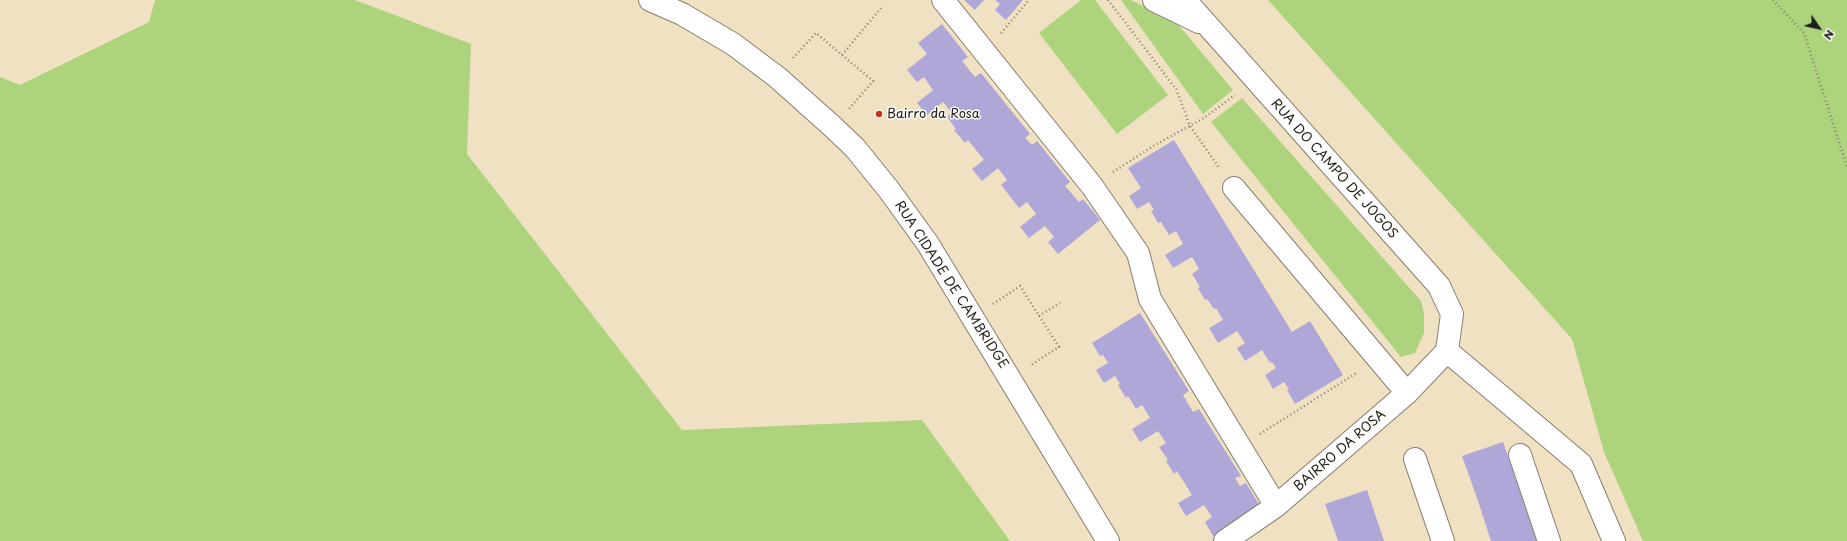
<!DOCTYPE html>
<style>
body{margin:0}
#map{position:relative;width:1847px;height:541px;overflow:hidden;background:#f1e1c3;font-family:"Playpen Sans",sans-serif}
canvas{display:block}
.north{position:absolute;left:1799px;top:8px;width:40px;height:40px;-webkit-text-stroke:3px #fdfcf7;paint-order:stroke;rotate:124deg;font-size:11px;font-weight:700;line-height:16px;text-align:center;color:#1c1c1c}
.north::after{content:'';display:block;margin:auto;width:14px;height:18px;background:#1c1c1c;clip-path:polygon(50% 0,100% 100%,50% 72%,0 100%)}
</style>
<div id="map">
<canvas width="1847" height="541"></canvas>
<div class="north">N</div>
</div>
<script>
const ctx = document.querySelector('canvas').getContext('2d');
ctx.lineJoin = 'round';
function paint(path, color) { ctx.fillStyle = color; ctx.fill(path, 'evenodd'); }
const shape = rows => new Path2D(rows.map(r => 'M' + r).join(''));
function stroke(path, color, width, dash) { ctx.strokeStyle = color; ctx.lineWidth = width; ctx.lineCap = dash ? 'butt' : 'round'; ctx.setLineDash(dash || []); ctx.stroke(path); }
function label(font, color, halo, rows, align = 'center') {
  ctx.font = font + ' "Playpen Sans",sans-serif'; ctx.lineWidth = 3; ctx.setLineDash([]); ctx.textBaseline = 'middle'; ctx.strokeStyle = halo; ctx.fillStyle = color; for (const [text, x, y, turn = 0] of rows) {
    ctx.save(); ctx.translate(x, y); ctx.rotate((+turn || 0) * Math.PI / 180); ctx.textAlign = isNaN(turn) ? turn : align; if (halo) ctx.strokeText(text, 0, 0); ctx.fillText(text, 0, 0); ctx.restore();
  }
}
paint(shape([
 [155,0,355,0,471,44,467,154,682,430,922,420,1010,541,0,541,0,77,20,85,149,22],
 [1081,0,1095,0,1168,95,1117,134,1039,33],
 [1121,0,1131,0,1176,22,1233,90,1203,114],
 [1268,0,1847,0,1847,541,1643,541,1604,452,1572,339],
 [1242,98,1421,301,1424,314,1424,333,1415,353,1401,357,1211,122]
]), '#add37d');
paint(shape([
 [964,0,984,0,975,10],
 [995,0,1023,0,1006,20,995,10,1000,4],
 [942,24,968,57,962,61,975,77,981,73,1030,134,1025,138,1032,145,1037,141,1070,182,1065,186,1079,202,1083,199,1100,220,1058,254,1048,242,1054,237,1045,226,1029,238,1020,227,1036,214,1027,202,1019,208,1001,185,1007,180,998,168,982,181,972,169,984,160,968,140,965,143,954,130,956,129,947,117,952,113,943,102,927,115,917,103,933,90,924,77,917,82,907,70,927,54,918,43],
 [1174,140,1292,332,1310,321,1343,375,1295,404,1287,390,1289,389,1284,382,1273,389,1265,375,1276,368,1272,362,1270,363,1262,350,1245,361,1237,348,1245,343,1237,331,1218,343,1209,328,1223,320,1216,308,1214,309,1207,299,1205,300,1198,288,1200,287,1192,274,1199,269,1192,257,1173,268,1165,255,1183,244,1176,231,1169,235,1161,222,1158,223,1151,211,1154,210,1149,202,1137,209,1129,196,1141,188,1128,168],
 [1140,313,1189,391,1183,395,1193,412,1199,409,1241,476,1235,478,1240,486,1246,483,1260,506,1213,536,1205,522,1212,517,1204,505,1186,516,1178,503,1192,495,1177,471,1174,474,1166,461,1168,460,1159,447,1166,443,1158,431,1140,442,1132,429,1150,418,1142,405,1136,409,1128,396,1126,398,1118,385,1120,384,1115,376,1104,383,1096,370,1108,363,1103,355,1100,356,1092,343],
 [1503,442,1537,541,1491,541,1477,498,1462,456],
 [1367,490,1384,541,1338,541,1325,504]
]), '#afa7d8');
const minor = shape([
 [650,0,682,14,733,44,777,77,833,127,855,148,889,190,928,244,1108,541],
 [943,0,1092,186,1138,253,1150,299,1276,506],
 [1154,0,1199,22],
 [1185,0,1439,286,1452,314,1447,351],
 [1234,188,1407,393],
 [1447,351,1581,464,1614,541],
 [1520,455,1549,541],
 [1415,459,1443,541],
 [1225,541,1276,506,1407,393,1447,351]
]);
stroke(minor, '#867e70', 24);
stroke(shape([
 [1108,0,1176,89,1190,126,1220,169],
 [1773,0,1804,33,1847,167],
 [1001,33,1029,0],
 [842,55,881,8],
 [793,58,816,33,873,81,849,109],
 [1113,172,1155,145,1204,118,1235,95],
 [993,304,1020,286,1059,347,1031,365],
 [1039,316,1060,303],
 [1260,434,1358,372]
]), '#867e70', 2.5, [1, 3]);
stroke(minor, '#fff', 22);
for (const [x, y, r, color] of [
 [879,114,4,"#c8321e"]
]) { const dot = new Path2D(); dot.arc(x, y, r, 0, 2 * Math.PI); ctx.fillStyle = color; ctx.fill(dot); stroke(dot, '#fdfcf7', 1.5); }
label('13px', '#1c1c1c', '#fdfcf7', [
 ["Bairro da Rosa",887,114]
], 'left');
label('13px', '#1c1c1c', '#fdfcf7', [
 ["RUA DO CAMPO DE JOGOS",1334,169,48],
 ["RUA CIDADE DE CAMBRIDGE",951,285,57],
 ["BAIRRO DA ROSA",1340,451,-41]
]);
</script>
